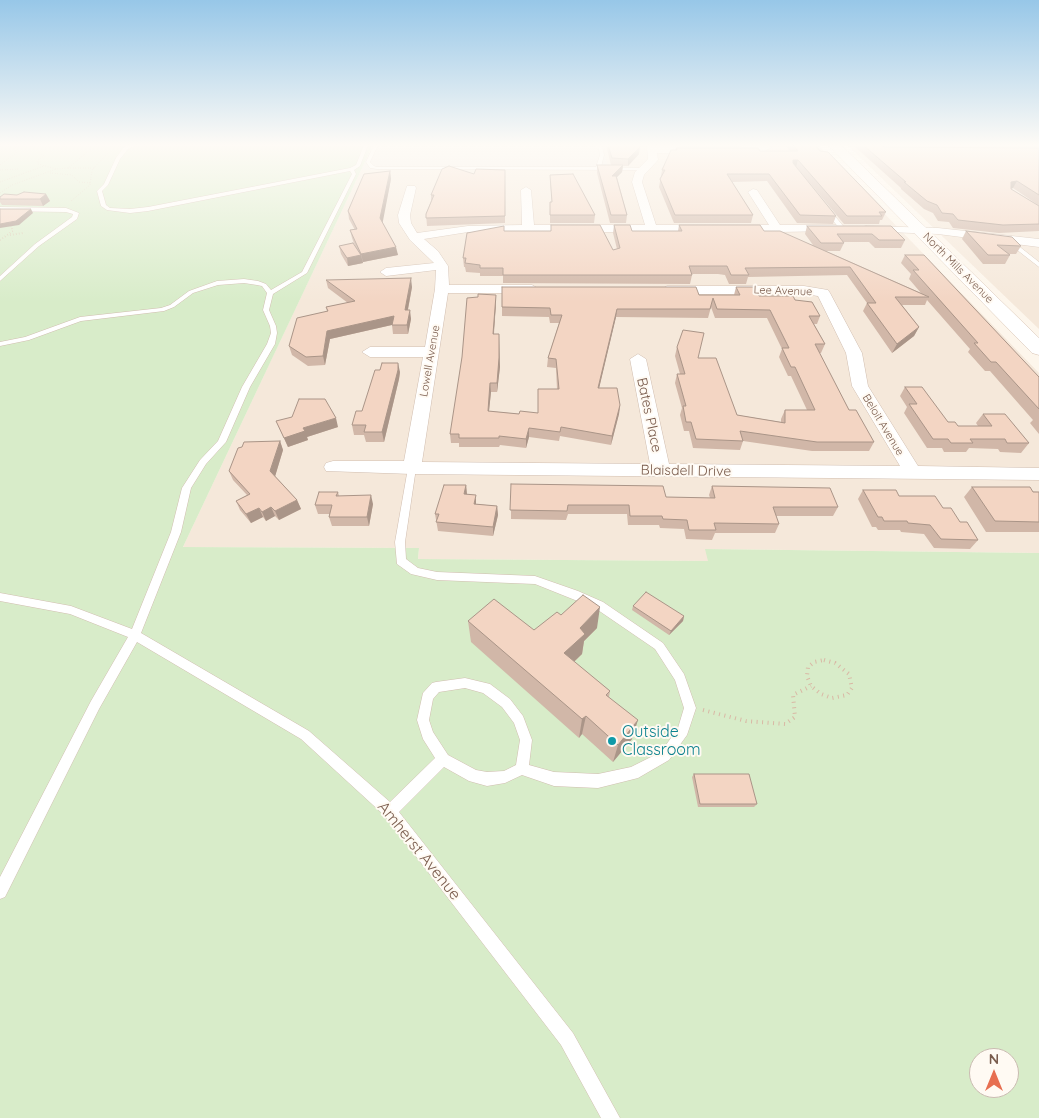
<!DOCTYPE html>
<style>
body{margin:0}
#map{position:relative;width:1039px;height:1118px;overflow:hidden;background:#fdf6ec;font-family:Quicksand,sans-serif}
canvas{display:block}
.north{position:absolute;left:969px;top:1048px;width:50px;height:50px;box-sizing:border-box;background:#fffaf3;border:1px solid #cabbb1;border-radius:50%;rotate:0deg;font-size:14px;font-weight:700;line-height:20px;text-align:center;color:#7a5c4d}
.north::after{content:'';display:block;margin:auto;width:18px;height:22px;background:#e76f51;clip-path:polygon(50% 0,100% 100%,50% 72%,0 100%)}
</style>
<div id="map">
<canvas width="1039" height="1118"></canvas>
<div class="north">N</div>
</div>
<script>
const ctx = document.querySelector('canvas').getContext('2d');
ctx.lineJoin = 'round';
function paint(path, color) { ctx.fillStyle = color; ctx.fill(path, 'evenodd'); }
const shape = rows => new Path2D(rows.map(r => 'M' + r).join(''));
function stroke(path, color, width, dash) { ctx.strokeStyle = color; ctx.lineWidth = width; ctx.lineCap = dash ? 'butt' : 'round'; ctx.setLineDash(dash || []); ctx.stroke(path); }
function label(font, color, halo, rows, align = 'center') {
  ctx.font = font + ' Quicksand,sans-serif'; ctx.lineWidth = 4; ctx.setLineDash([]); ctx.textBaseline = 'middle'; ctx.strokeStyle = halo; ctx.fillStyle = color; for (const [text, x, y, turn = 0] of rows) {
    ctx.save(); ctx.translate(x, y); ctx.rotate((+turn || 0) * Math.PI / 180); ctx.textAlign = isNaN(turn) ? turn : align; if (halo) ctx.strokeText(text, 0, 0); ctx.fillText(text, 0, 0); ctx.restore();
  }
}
paint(shape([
 [602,145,818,145,1039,373,1039,553,706,549,709,561,418,559,419,548,183,547,361,170,608,170],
 [847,145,1039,145,1039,329]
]), '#f5e8da');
paint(shape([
 [373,145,602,145,609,170,361,170]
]), '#efe9e4');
paint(shape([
 [0,145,373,145,183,547,419,548,418,559,708,561,705,549,1039,553,1039,1118,0,1118],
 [979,1058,1009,1058,1009,1088,979,1088]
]), '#d8ecc9');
const service = shape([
 [130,145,137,145,128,149,120,159,108,185,102,191,106,205,110,208,130,209,148,207,350,168,356,165,364,145,368,145,360,166,354,170,356,174,307,273,273,294,269,310,276,326,277,333,275,344,250,387,226,442,206,464,191,488,181,532,141,633,309,731,390,802,435,758,423,739,417,720,423,693,432,683,436,682,465,678,490,684,510,699,523,716,532,740,529,765,554,772,598,774,631,767,661,752,678,728,684,708,675,680,655,649,595,608,535,584,437,580,411,574,397,564,395,542,408,468,412,465,416,468,405,542,406,559,418,568,437,572,535,576,578,591,603,602,663,643,684,674,696,708,687,735,669,760,638,778,598,788,554,786,522,775,505,783,487,786,469,781,444,767,399,812,573,1033,620,1118,601,1118,561,1045,385,816,301,739,137,642,99,709,5,897,0,899,0,877,91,701,128,637,70,614,0,601,0,593,71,606,132,629,171,532,182,488,200,460,218,441,242,387,267,344,271,333,270,326,263,310,267,293,262,286,257,285,244,283,218,285,193,293,174,307,164,311,81,321,29,340,0,346,0,342,25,337,80,317,161,308,170,305,189,291,217,281,244,279,258,281,266,284,271,290,302,272,352,174,350,171,148,211,130,213,107,210,101,206,97,191,104,184,116,158,124,147,130,145],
 [465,688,483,693,502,707,514,723,520,740,516,765,504,771,487,772,476,770,448,755,433,732,429,720,433,699,439,692,465,688],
 [374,145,378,145,370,162,374,166,377,167,596,167,600,155,598,145,602,145,604,155,601,167,645,168,647,169,645,170,377,169,370,168,366,162,374,145],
 [0,207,66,208,79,213,77,219,39,246,0,281,0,276,35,244,72,217,73,214,66,212,0,211,0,207],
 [825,209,829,209,844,227,844,229,840,229,825,211,825,209],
 [1007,240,1011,240,1039,262,1039,267,1007,242,1007,240]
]);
const minor = shape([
 [647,145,698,147,703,150,698,153,657,153,658,160,644,175,642,182,656,225,769,225,748,192,753,189,757,190,780,225,836,225,842,228,836,231,777,232,468,232,424,239,438,251,448,266,449,285,532,285,539,289,532,293,448,293,422,462,650,464,630,359,638,354,646,359,669,464,900,466,852,386,846,353,818,296,804,294,667,294,660,290,667,286,804,286,828,290,830,293,862,353,868,386,918,466,1039,468,1039,480,412,474,326,471,324,467,326,463,333,461,404,461,423,357,370,357,362,352,370,347,425,347,435,289,436,270,386,276,380,272,386,268,434,263,410,240,399,223,398,215,407,186,415,186,416,188,410,215,411,223,417,233,468,226,522,225,521,190,526,187,531,190,534,225,645,225,632,182,635,172,648,159,647,145],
 [762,145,772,147,763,152,731,153,726,150,731,147,762,145],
 [866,226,938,228,1039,239,1039,247,938,234,862,231,862,227,866,226]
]);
const secondary = shape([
 [828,145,841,145,1039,338,1039,355,1032,353,828,145]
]);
stroke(service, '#d1beb0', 1);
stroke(minor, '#d1beb0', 1);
stroke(secondary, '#d6c0b0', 1);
stroke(shape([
 [50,145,38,152,44,156,38,160,38,164,56,169],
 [15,147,25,145],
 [49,147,63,145],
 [0,165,16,153,13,145],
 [68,168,94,168],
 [0,170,19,169],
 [50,173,72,175,79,182,91,183],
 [0,182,44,166],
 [0,193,12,185,56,169,68,168,96,145],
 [71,201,90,185,92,170,108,153],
 [10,224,12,229]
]), '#d9b8a5', 1, [0.5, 2]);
stroke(shape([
 [10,235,23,233],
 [0,240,13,231,12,228]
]), '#d9b8a5', 2, [0.5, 2.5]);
stroke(shape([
 [824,660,835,663,849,674,852,688,847,695,832,698,821,694,811,686,807,676,808,667,814,662,824,660],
 [703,710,746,721,785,724,795,717,793,695,811,686]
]), '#d9b8a5', 4, [1, 4.5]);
paint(service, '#fff');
paint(minor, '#fff');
paint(secondary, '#fff');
paint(shape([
 [606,145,639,145,639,154,628,166,623,166,622,172,617,177,627,215,626,223,610,223,597,173,597,165,611,165],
 [785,145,815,145,886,212,882,220,880,220,879,224,844,224,803,175,836,216,833,224,797,223,767,181,732,182,753,215,751,223,674,223,659,187,662,170,675,150,676,148,760,151,790,151],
 [853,145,883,145,883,146,884,147,1039,148,1039,231,999,233,953,228,949,222,938,221,933,213,924,209,901,189,901,188],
 [1013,188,1038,205,1011,189],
 [505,170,505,223,427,226,426,214,431,201,431,195,474,174],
 [390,171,391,179,382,222,398,255,363,262,363,261,363,263,348,266,341,254,339,246,355,246,352,238,350,230,355,230,349,219,348,211],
 [550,175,595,215,594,223,550,223,550,202,552,202,550,182],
 [46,194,50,201,43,206,2,205,0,202,0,197,17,195],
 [551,225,613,250,617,249,613,233,614,225,632,231,678,231,679,225,764,231,813,245,805,234,807,226,891,226,905,240,901,248,875,248,869,242,843,242,844,243,840,251,826,251,921,293,909,279,911,274,901,263,905,255,1039,377,1039,434,1030,423,1033,420,990,371,985,371,968,352,970,349,927,300,925,305,902,305,919,327,914,336,892,353,863,311,867,303,847,275,748,277,746,284,729,284,725,275,718,274,692,274,692,275,690,284,503,283,503,276,480,276,480,273,466,272,465,267,464,267,463,258,504,231,551,231],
 [966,231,1021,246,1016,254,1008,254,1010,255,1005,264,983,264,962,239],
 [326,280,412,287,408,310,411,319,408,334,393,334,392,325,330,339,325,365,308,366,292,355,289,346,327,311,326,307,348,303,328,288],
 [736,287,759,296,795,300,820,316,817,324,814,324,825,344,821,353,819,353,849,410,874,442,869,451,812,451,743,441,740,450,693,448,689,431,684,431,680,415,682,408,675,383,677,374,680,374,675,356,677,347,698,358,737,415,781,422,781,419,785,410,807,410,791,376,788,376,779,357,782,349,767,318,715,318,711,307,708,318,616,317,599,388,620,405,619,414,611,445,560,436,559,441,529,437,526,448,500,445,499,447,459,447,459,443,451,443,450,434,496,303,494,334,500,367,497,392,491,392,489,411,519,414,538,413,557,389,556,368,547,367,548,358,559,323,550,323,549,317,502,316,502,307,699,295,734,295],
 [400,372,399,379,384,442,366,442,364,435,354,435,352,425,362,411],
 [905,387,948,422,958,426,978,426,976,423,983,414,1029,443,1021,453,1000,452,998,449,969,448,966,452,944,452,942,448,927,448,904,413,907,407,900,396],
 [276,421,338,427,307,437,308,440,288,447],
 [280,441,283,450,275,476,297,500,301,509,279,520,275,516,266,521,263,517,251,523,240,510,236,501,247,495,233,480,229,471,242,447],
 [511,484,666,497,710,498,709,495,712,486,838,507,833,516,776,516,779,524,775,533,715,533,712,540,686,539,684,529,660,528,659,525,628,525,627,514,568,514,566,520,511,519],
 [466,485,467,494,476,504,497,506,498,515,493,536,438,531,435,514],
 [972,487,1039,492,1039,532,986,532,964,497],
 [863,490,899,496,960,522,978,540,970,549,934,548,924,534,901,532,900,530,878,530,876,527,872,527,858,499],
 [338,492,339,496,373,504,369,526,332,526,329,517,330,514,318,514,315,505],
 [633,606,684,616,683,621,669,635,632,610],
 [561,615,597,628,584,641,582,654,574,662,610,691,609,697,632,739,613,762,582,734,579,738,471,642,468,621,534,630],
 [694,774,757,804,754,807,698,807,692,777]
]), '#d1b7a8');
paint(shape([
 [640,147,639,154,628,166,628,159],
 [793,160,798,160,796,167,791,168],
 [623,165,622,172,611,183,612,176],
 [390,171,391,179,382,226,380,218],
 [1017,181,1013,188,1007,190,1011,182],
 [46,194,50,201,43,206,40,199],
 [31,209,33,213,19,225,0,228,0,224],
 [396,247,398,255,363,262,361,254],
 [361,255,363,263,348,266,347,258],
 [411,278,412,287,406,319,405,310],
 [496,295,496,303,493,343,493,334],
 [617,309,616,317,597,397,598,388],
 [410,310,411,319,408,334,407,325],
 [394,316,396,324,330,339,325,365,323,356,327,331],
 [919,327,914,336,892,353,897,344],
 [499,334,500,367,497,392,497,383],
 [398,363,400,372,399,379,384,442,382,432],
 [490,383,491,392,488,420,488,411],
 [620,405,619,414,611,445,612,436],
 [336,418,338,427,307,437,308,440,288,447,284,438,303,428],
 [529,428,529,437,526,448,526,439],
 [280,441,283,450,274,480,270,471],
 [466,485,467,495,464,494],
 [371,495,373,504,369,526,367,517],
 [476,495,476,504,474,513,474,504],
 [297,500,301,509,279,520,275,511],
 [497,506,498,515,493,536,493,527],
 [271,507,275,516,266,521,262,512],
 [259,508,263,517,251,523,246,514],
 [600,607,597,628,584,641,582,654,562,673,564,653,580,628],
 [684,616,683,621,669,635,671,631],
 [586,716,582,734,579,738,582,719],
 [638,720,632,739,613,762,618,745]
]), '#aa9588');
const building = shape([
 [608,145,639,145,640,147,628,159,612,158,608,145],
 [793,145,815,145,820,151,828,152,886,212,879,212,882,216,847,216,798,160,793,160,793,163,836,216,800,215,769,174,727,174,753,215,675,215,660,179,665,170,662,170,671,150,677,150,676,148,758,148,760,151,798,151,793,145],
 [863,145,882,145,884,147,1039,148,1039,195,1017,181,1011,182,1011,189,1039,206,1039,224,1003,225,958,220,953,214,942,213,937,205,927,201,904,182,906,182,863,145],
 [597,165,623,165,612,176,616,176,627,215,611,215,597,165],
 [449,166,474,174,476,169,505,170,505,216,426,218,426,214,434,195,431,195,442,169,449,166],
 [390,171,380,218,396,247,361,254,350,230,357,229,348,211,364,174,390,171],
 [573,174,595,215,550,215,550,202,552,202,550,175,573,174],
 [24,192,46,194,40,199,0,199,0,197,4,194,17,195,24,192],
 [0,209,31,209,16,221,0,224,0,209],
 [551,225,600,225,613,250,620,248,614,225,630,225,632,231,682,231,679,225,760,225,764,231,780,231,929,297,895,297,919,327,897,344,867,303,876,303,850,267,745,268,749,275,731,275,727,266,689,266,692,275,503,275,503,268,480,268,480,265,465,263,466,258,463,258,467,233,504,226,504,231,551,231,551,225],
 [807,226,891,226,905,240,879,240,872,234,837,234,844,243,821,243,807,226],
 [966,231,1012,237,1021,246,997,245,1010,255,988,255,966,231],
 [353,243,361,255,347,258,339,246,353,243],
 [905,255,924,255,1039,377,1039,409,996,362,991,362,974,343,978,343,913,270,919,270,905,255],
 [411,278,405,310,410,310,407,325,392,325,394,316,327,331,323,356,306,357,289,346,297,318,328,311,326,307,355,301,326,280,411,278],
 [502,287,696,287,699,295,740,295,736,287,754,287,759,296,793,296,795,300,812,302,820,316,809,316,825,344,815,344,849,410,856,410,874,442,817,442,740,431,743,441,696,439,691,422,686,422,683,406,686,406,677,374,685,374,677,347,683,330,704,333,698,358,716,358,737,415,785,423,785,410,815,410,795,367,791,367,782,348,789,348,770,310,717,309,713,298,710,309,617,309,598,388,617,388,620,405,612,436,561,427,560,432,529,428,526,439,499,436,499,438,459,438,459,434,450,434,462,357,467,298,478,297,478,294,496,295,493,334,499,334,499,358,497,383,490,383,488,411,519,414,520,411,538,413,538,389,559,389,556,359,548,358,562,315,551,315,550,308,502,307,502,287],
 [382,363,398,363,398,370,382,432,364,432,366,425,352,425,356,411,362,411,375,370,380,370,382,363],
 [905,387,922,387,948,422,955,422,958,426,992,426,983,414,1005,414,1029,443,1007,443,1005,439,970,439,973,443,951,443,948,439,933,439,909,404,917,404,905,387],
 [299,399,325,399,336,418,303,428,305,431,284,438,276,421,292,417,299,399],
 [280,441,270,471,297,500,275,511,271,507,262,512,259,508,246,514,236,501,250,494,229,471,238,448,242,447,244,442,280,441],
 [511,484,663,486,666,497,715,498,712,486,830,488,838,507,773,507,779,524,714,523,716,530,689,530,687,520,663,519,662,516,630,516,629,505,568,505,567,511,510,510,511,484],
 [444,485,466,485,464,494,476,495,474,504,497,506,493,527,436,522,439,514,435,514,444,485],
 [972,487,1030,487,1033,492,1039,492,1039,522,995,521,972,487],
 [863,490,896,490,899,496,935,496,943,508,951,508,960,522,967,522,978,540,941,539,930,525,908,523,907,521,884,521,882,517,878,517,863,490],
 [319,492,338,492,336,496,371,495,367,517,329,517,332,505,315,505,319,492],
 [646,592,684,616,671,631,633,606,646,592],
 [583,595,600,607,580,628,585,634,564,653,610,691,606,695,638,720,618,745,586,716,582,719,468,621,494,599,534,630,557,612,561,615,583,595],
 [694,774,749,774,757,804,700,804,694,774]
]);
paint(building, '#f3d5c3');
stroke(building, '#aa9588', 1);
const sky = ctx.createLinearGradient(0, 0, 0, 302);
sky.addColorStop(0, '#97c7e8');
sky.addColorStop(0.48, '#fefbf6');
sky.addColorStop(1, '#fefbf600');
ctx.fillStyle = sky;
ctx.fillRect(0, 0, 1039, 302);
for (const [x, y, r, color] of [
 [612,741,5,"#0f9aa8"]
]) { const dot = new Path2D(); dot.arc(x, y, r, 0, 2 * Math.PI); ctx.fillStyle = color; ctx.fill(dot); stroke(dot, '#fffaf3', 2); }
label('11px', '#7a5c4d', '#fffaf3', [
 ["North Mills Avenue",958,268,45],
 ["Lee Avenue",783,291,2],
 ["Lowell Avenue",430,361,-80],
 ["Beloit Avenue",883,425,59]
]);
label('14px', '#7a5c4d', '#fffaf3', [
 ["Bates Place",649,415,78],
 ["Blaisdell Drive",686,471,1]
]);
label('16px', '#0d838f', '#fffaf3', [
 ["Outside",622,732],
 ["Classroom",622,750]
], 'left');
label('16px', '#7a5c4d', '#fffaf3', [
 ["Amherst Avenue",419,851,51]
]);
</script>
